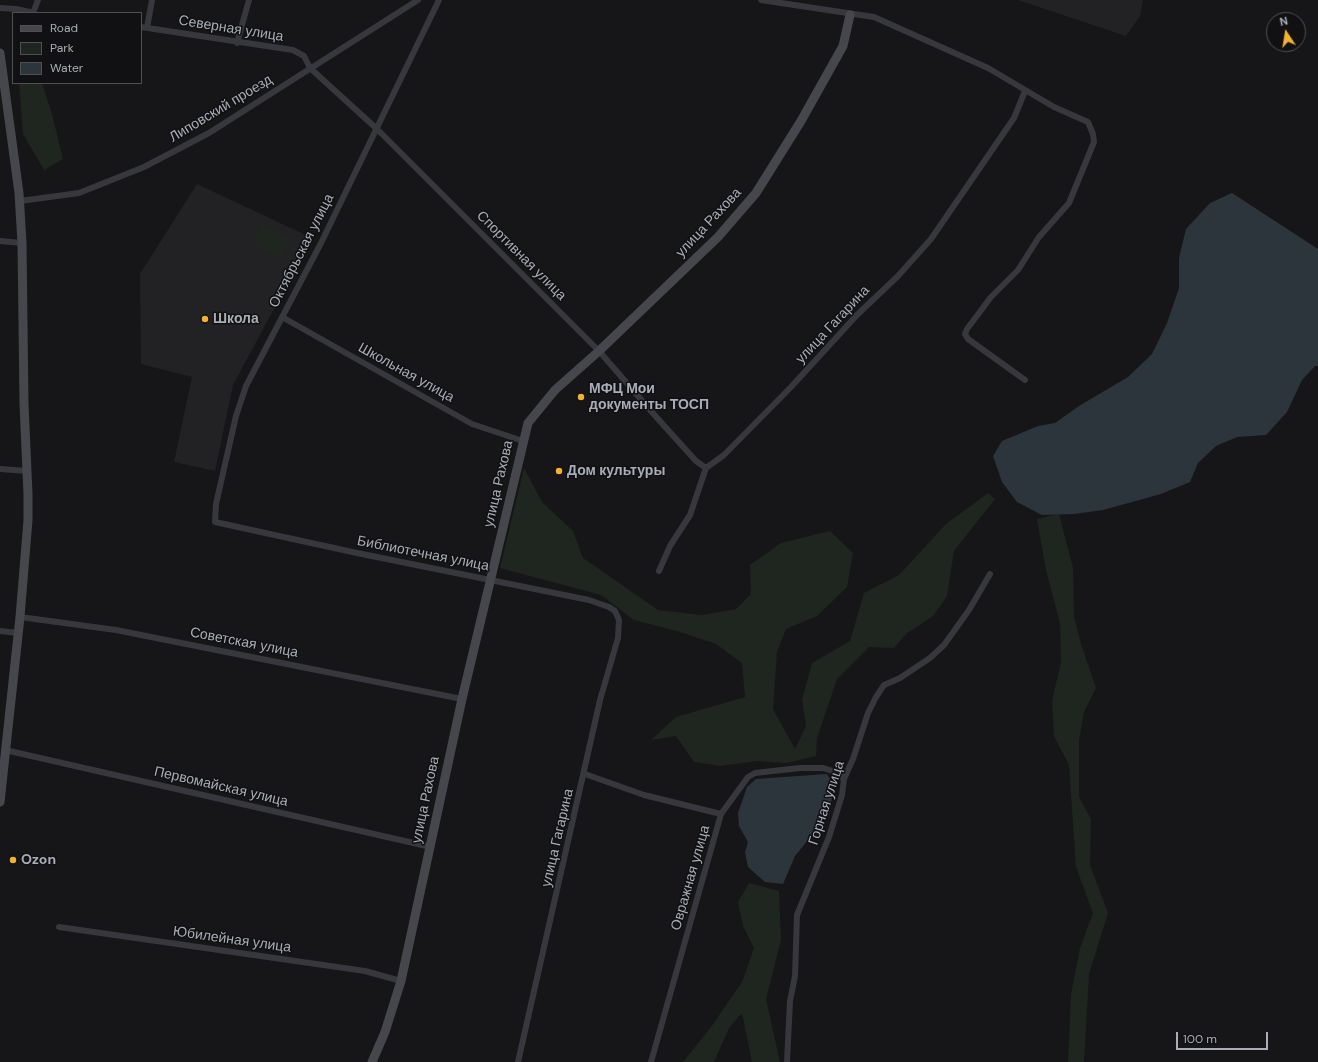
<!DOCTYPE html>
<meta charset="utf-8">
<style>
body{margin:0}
#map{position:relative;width:1318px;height:1062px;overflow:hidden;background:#161618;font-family:"DM Sans",sans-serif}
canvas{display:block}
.legend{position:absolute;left:12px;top:12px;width:130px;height:72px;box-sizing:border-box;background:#111113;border:1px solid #4d4f55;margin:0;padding:5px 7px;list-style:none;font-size:12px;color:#a8adb8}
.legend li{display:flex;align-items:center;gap:8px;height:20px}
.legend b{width:20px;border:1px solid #4d4f55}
.north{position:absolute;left:1266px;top:12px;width:40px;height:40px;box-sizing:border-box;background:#111113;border:1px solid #4d4f55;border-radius:50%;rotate:348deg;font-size:11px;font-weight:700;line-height:16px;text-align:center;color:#a8adb8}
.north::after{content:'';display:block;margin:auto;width:14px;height:18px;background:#f2b134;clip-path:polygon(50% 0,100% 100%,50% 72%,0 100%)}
.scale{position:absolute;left:1176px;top:1032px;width:92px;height:18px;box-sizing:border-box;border:2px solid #a8adb8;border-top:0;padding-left:5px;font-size:12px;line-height:14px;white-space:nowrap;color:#a8adb8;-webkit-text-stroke:3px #111113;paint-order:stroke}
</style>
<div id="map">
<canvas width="1318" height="1062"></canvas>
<ul class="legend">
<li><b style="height:5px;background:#45474d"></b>Road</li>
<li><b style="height:11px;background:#1e261f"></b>Park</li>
<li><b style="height:11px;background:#2c353c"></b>Water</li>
</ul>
<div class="north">N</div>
<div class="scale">100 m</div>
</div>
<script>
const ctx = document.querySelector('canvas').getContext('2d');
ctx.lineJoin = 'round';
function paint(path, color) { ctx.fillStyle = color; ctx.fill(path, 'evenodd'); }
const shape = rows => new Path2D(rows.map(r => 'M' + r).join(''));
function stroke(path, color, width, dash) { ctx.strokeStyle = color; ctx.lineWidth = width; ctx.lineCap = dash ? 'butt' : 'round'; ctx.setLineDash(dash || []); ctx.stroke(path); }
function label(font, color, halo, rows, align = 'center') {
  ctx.font = font + ' "DM Sans",sans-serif'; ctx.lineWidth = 3; ctx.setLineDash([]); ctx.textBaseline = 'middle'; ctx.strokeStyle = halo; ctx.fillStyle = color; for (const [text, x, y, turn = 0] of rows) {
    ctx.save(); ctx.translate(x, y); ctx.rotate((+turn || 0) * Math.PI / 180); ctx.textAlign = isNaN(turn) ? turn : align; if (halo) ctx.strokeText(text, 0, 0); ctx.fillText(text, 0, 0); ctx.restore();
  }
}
paint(shape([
 [1018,0,1143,0,1140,16,1126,36],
 [197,184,312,238,233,385,215,471,174,462,192,377,141,364,140,274]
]), '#222225');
paint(shape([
 [19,83,42,83,52,114,63,159,44,170,23,134],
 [261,224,291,240,280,259,251,243],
 [524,468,542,502,573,531,583,558,658,610,702,615,736,609,751,594,750,565,781,543,830,531,853,553,847,587,817,616,786,629,777,652,773,709,795,749,806,726,802,700,812,663,850,641,864,593,899,575,946,524,988,493,995,499,954,551,947,596,933,616,906,634,894,648,869,647,837,679,817,738,816,756,787,763,757,761,720,766,694,762,676,736,651,740,676,717,745,697,742,663,716,644,677,631,634,620,601,595,500,568],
 [1059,514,1073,568,1074,617,1081,644,1096,688,1084,712,1079,740,1079,797,1091,819,1090,865,1108,913,1089,974,1084,1062,1068,1062,1071,994,1080,948,1093,913,1076,867,1069,765,1054,736,1052,701,1061,662,1060,623,1046,570,1037,519],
 [749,883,779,891,781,940,766,999,780,1062,752,1062,742,1013,729,1028,714,1062,683,1062,711,1027,742,982,754,948,743,926,738,902]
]), '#1e261f');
paint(shape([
 [1232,193,1318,249,1318,366,1315,366,1302,380,1287,412,1266,435,1237,437,1216,446,1198,463,1190,482,1161,494,1103,510,1074,514,1042,515,1017,502,1002,482,993,456,1002,441,1038,426,1055,423,1079,406,1128,377,1152,354,1167,323,1179,288,1179,258,1186,229,1210,203],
 [827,774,834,786,829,814,795,856,783,884,765,882,748,867,745,852,748,842,739,826,738,813,747,787,756,779]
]), '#2c353c');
stroke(shape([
 [439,0,321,243,246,386,236,416,216,504,215,522,357,553,589,600,609,607,615,611,619,620,618,638,600,700,518,1062],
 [761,0,874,17,988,68,1054,107,1088,122,1093,134,1094,142,1069,203,1039,237,1018,270,991,297,967,329,965,334,968,339,1025,380],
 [0,8,16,9,34,13],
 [33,13,38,0],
 [141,27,293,50,304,56,310,68,377,129,599,351,658,419,696,461,706,468],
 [147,28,152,0],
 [237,43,249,0],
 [20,201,79,193,144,167,209,133,418,0],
 [0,241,22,243],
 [282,317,472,424,523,441],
 [0,469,27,471],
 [659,571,670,546,690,515,706,468,724,455,791,387,857,315,898,276,931,239,1014,118,1025,91],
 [20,617,116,630,462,699],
 [0,631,18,633],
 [5,750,431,847],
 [585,774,644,795,721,814,651,1062],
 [721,814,748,777,755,773,800,768,823,768,836,772,844,779],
 [59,927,365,971,401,981],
 [787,1062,790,1001,795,976,797,915,829,837,842,795,844,779,853,759,868,713,876,697,884,685,900,678,930,658,944,645,969,610,990,574]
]), '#37383d', 6);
stroke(shape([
 [0,53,19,193,22,243,24,404,28,494,28,520,20,617,0,802],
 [372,1062,385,1032,401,981,462,699,528,423,555,390,599,351,718,237,756,193,801,121,843,46,850,15]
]), '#45474d', 9);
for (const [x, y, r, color] of [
 [205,319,4,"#f2b134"],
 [581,397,4,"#f2b134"],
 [559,471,4,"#f2b134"],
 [13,860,4,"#f2b134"]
]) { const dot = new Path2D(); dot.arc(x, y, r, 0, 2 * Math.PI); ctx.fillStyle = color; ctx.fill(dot); stroke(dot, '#111113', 1.5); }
label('14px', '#a8adb8', '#111113', [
 ["Северная улица",231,29,9],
 ["Липовский проезд",221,109,-31],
 ["улица Рахова",709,223,-47],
 ["Октябрьская улица",302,251,-63],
 ["Спортивная улица",521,256,45],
 ["улица Гагарина",833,325,-47],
 ["Школьная улица",406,373,29],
 ["улица Рахова",499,484,-77],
 ["Библиотечная улица",423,554,11],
 ["Советская улица",244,643,11],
 ["Первомайская улица",221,787,13],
 ["улица Рахова",426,800,-78],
 ["Горная улица",827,803,-72],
 ["улица Гагарина",558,838,-77],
 ["Овражная улица",691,878,-74],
 ["Юбилейная улица",232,940,8]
]);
label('bold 14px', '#a8adb8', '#111113', [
 ["Школа",213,319],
 ["МФЦ Мои",589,389],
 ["документы ТОСП",589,405],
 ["Дом культуры",567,471],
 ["Ozon",21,860]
], 'left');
</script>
